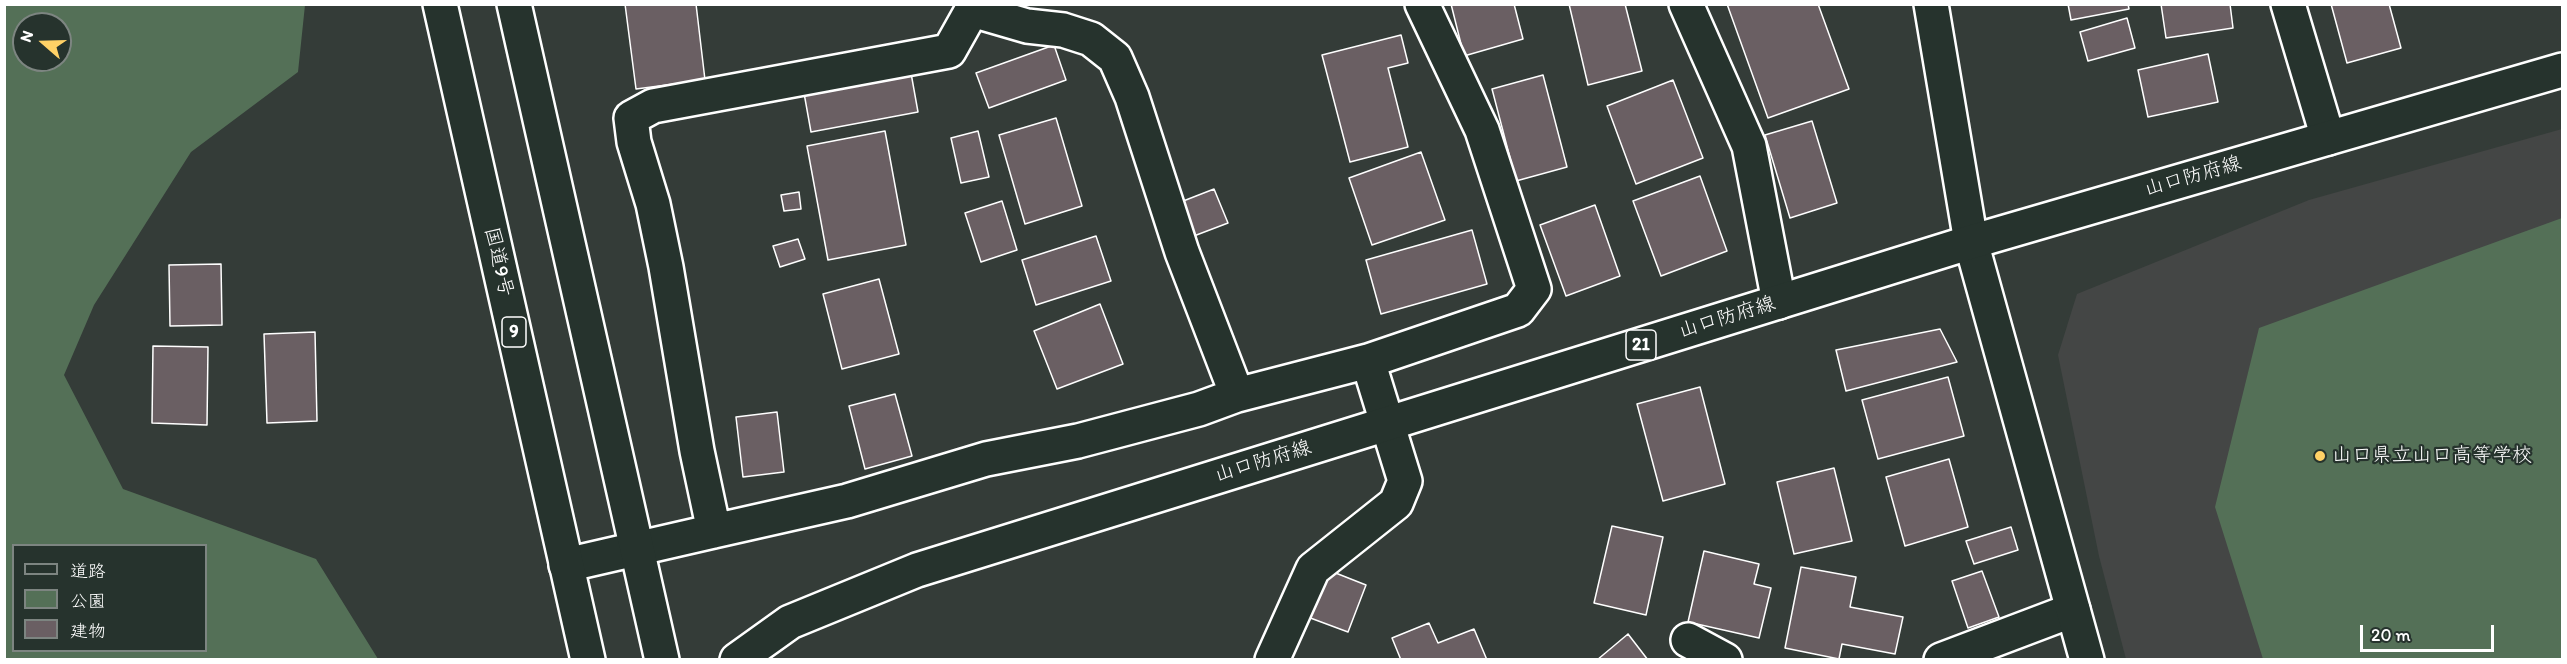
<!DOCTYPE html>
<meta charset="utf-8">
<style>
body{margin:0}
#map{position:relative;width:2567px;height:664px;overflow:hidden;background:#343c38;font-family:Itim,"Klee One",sans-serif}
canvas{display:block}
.frame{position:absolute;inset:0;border:6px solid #fff;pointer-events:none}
.legend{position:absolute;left:12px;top:544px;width:195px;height:108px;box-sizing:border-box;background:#26332d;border:2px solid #7d8581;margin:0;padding:8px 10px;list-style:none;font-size:18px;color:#fff}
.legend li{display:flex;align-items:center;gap:12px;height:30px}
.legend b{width:30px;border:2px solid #7d8581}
.north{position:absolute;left:12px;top:12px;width:60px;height:60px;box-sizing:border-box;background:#26332d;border:2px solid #7d8581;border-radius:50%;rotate:290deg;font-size:16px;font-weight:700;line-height:24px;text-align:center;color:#fff}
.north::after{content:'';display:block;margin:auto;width:21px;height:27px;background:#ffd166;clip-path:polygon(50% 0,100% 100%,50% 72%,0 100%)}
.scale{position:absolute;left:2360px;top:625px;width:134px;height:27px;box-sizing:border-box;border:3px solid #fff;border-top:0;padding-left:8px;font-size:18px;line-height:21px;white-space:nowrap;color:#fff;-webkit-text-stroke:4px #26332d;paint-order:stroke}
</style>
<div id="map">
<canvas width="2567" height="664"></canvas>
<div class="frame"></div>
<ul class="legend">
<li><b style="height:8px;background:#26332d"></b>道路</li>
<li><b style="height:16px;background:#547057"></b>公園</li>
<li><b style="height:16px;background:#6a5f63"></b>建物</li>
</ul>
<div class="north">N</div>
<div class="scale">20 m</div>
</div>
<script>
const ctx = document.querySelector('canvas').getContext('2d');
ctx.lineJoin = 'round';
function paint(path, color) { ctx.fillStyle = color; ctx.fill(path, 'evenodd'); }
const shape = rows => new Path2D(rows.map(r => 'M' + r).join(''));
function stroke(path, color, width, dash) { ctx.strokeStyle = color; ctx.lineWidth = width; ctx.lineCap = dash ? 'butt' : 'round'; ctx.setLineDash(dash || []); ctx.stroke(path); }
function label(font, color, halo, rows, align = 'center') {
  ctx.font = font + ' Itim,"Klee One",sans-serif'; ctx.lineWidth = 4.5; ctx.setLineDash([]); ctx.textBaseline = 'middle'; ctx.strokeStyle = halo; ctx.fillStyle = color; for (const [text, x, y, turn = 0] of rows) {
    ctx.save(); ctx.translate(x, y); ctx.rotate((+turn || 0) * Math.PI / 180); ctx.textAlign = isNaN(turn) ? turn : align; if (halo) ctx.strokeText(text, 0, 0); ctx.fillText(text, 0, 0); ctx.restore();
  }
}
paint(shape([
 [2562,129,2562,659,2126,659,2099,556,2058,355,2077,294,2309,200]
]), '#444645');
paint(shape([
 [4,5,305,5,298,72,191,152,94,305,64,375,123,489,316,559,378,659,5,659],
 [24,24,60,24,60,60,24,60],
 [14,546,206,546,206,650,14,650],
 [2562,218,2562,659,2263,659,2215,507,2259,328]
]), '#547057');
const building = shape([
 [625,4,696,4,705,80,636,89,625,4],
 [1451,4,1514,4,1523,39,1464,56,1451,4],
 [1569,4,1625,4,1642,71,1588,85,1569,4],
 [1727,4,1818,4,1849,89,1768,118,1727,4],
 [2068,4,2128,4,2129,9,2071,20,2068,4],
 [2161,4,2230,4,2233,28,2166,38,2161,4],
 [2331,4,2389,4,2401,48,2347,63,2331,4],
 [2127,18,2135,48,2088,61,2080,32,2127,18],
 [1401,35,1408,63,1388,68,1408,147,1350,162,1322,55,1401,35],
 [1054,45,1066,80,989,108,976,73,1054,45],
 [2208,54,2218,102,2148,117,2138,70,2208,54],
 [911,73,918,112,811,132,804,93,911,73],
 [1543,75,1567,167,1516,181,1492,89,1543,75],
 [1673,80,1703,158,1636,184,1607,106,1673,80],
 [1056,118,1082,206,1025,224,999,135,1056,118],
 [1812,121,1837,203,1790,218,1765,135,1812,121],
 [885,131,906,245,828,260,807,146,885,131],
 [978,131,989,177,961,183,951,138,978,131],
 [1421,152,1445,220,1372,245,1349,178,1421,152],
 [1700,176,1727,251,1661,276,1633,201,1700,176],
 [1214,189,1228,223,1186,239,1173,205,1214,189],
 [799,192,801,209,784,211,781,195,799,192],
 [1002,201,1017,250,981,262,965,213,1002,201],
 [1595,205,1620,276,1566,296,1540,225,1595,205],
 [1472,230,1487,284,1381,314,1366,260,1472,230],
 [1096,236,1111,281,1036,305,1022,260,1096,236],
 [798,239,805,259,780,267,773,246,798,239],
 [221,264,222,325,170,326,169,265,221,264],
 [879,279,899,354,842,369,823,294,879,279],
 [1100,304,1123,364,1057,389,1034,331,1100,304],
 [1940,329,1957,362,1846,391,1836,350,1940,329],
 [315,332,317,421,267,423,264,334,315,332],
 [153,346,208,347,207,425,152,423,153,346],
 [1948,377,1964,436,1878,459,1862,400,1948,377],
 [1700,387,1725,484,1663,501,1637,404,1700,387],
 [895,394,912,456,865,469,849,406,895,394],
 [777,412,784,472,743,477,736,417,777,412],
 [1949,459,1968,527,1905,546,1886,477,1949,459],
 [1834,468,1852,541,1794,554,1777,482,1834,468],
 [1612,526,1663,537,1646,615,1594,603,1612,526],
 [2011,527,2018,550,1974,564,1966,541,2011,527],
 [1704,551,1759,564,1754,584,1771,588,1759,638,1688,622,1704,551],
 [1801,567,1856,577,1850,607,1903,617,1895,654,1842,644,1839,659,1785,648,1801,567],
 [1323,568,1366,585,1348,632,1305,616,1323,568],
 [1982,571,1999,617,1968,628,1952,581,1982,571],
 [1429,623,1438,643,1474,629,1487,660,1401,660,1392,638,1429,623],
 [1628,634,1648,660,1597,660,1628,634]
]);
paint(building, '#6a5f63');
stroke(building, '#fff', 1.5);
const minor = shape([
 [974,4,972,10,1027,26,1063,30,1091,39,1115,58,1132,97,1182,252,1237,395,1368,361],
 [1686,4,1749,146,1779,302],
 [2288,4,2328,138],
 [972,10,949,51,653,106,631,118,634,142,653,204,666,267,697,451,714,531,847,501,986,459,1078,441,1199,409,1237,395],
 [566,565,714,531],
 [1688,640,1725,660],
 [1272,660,1313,569,1396,503,1405,481,1368,361,1518,310,1534,289,1482,130,1422,4],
 [1941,660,2073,610]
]);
const tertiary = shape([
 [1931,4,1971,242,2087,660]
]);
const primary = shape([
 [737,660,790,622,917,570,1971,242,2562,70]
]);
const trunk = shape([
 [440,4,588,660],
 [514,4,662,660]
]);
stroke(minor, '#fff', 38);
stroke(tertiary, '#fff', 38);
stroke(primary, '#fff', 38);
stroke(trunk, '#fff', 38);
stroke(minor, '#26332d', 33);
stroke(tertiary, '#26332d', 33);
stroke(primary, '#26332d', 33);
stroke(trunk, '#26332d', 33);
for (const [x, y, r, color] of [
 [2320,456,6,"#ffd166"]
]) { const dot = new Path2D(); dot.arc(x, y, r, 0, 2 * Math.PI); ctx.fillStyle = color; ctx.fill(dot); stroke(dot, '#26332d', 2); }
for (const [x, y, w] of [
 [514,332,24],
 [1641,345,30]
]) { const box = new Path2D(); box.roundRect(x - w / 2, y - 15, w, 30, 4.5); ctx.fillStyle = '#26332d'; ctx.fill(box); stroke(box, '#fff', 1.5); }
label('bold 18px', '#fff', null, [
 ["9",514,332],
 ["21",1641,345]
]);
label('20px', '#fff', '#26332d', [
 ["山口防府線",2193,177,-16],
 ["国道9号",498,262,77],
 ["山口防府線",1727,318,-17],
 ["山口防府線",1263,462,-17]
]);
label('20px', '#fff', '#26332d', [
 ["山口県立山口高等学校",2332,456]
], 'left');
</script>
